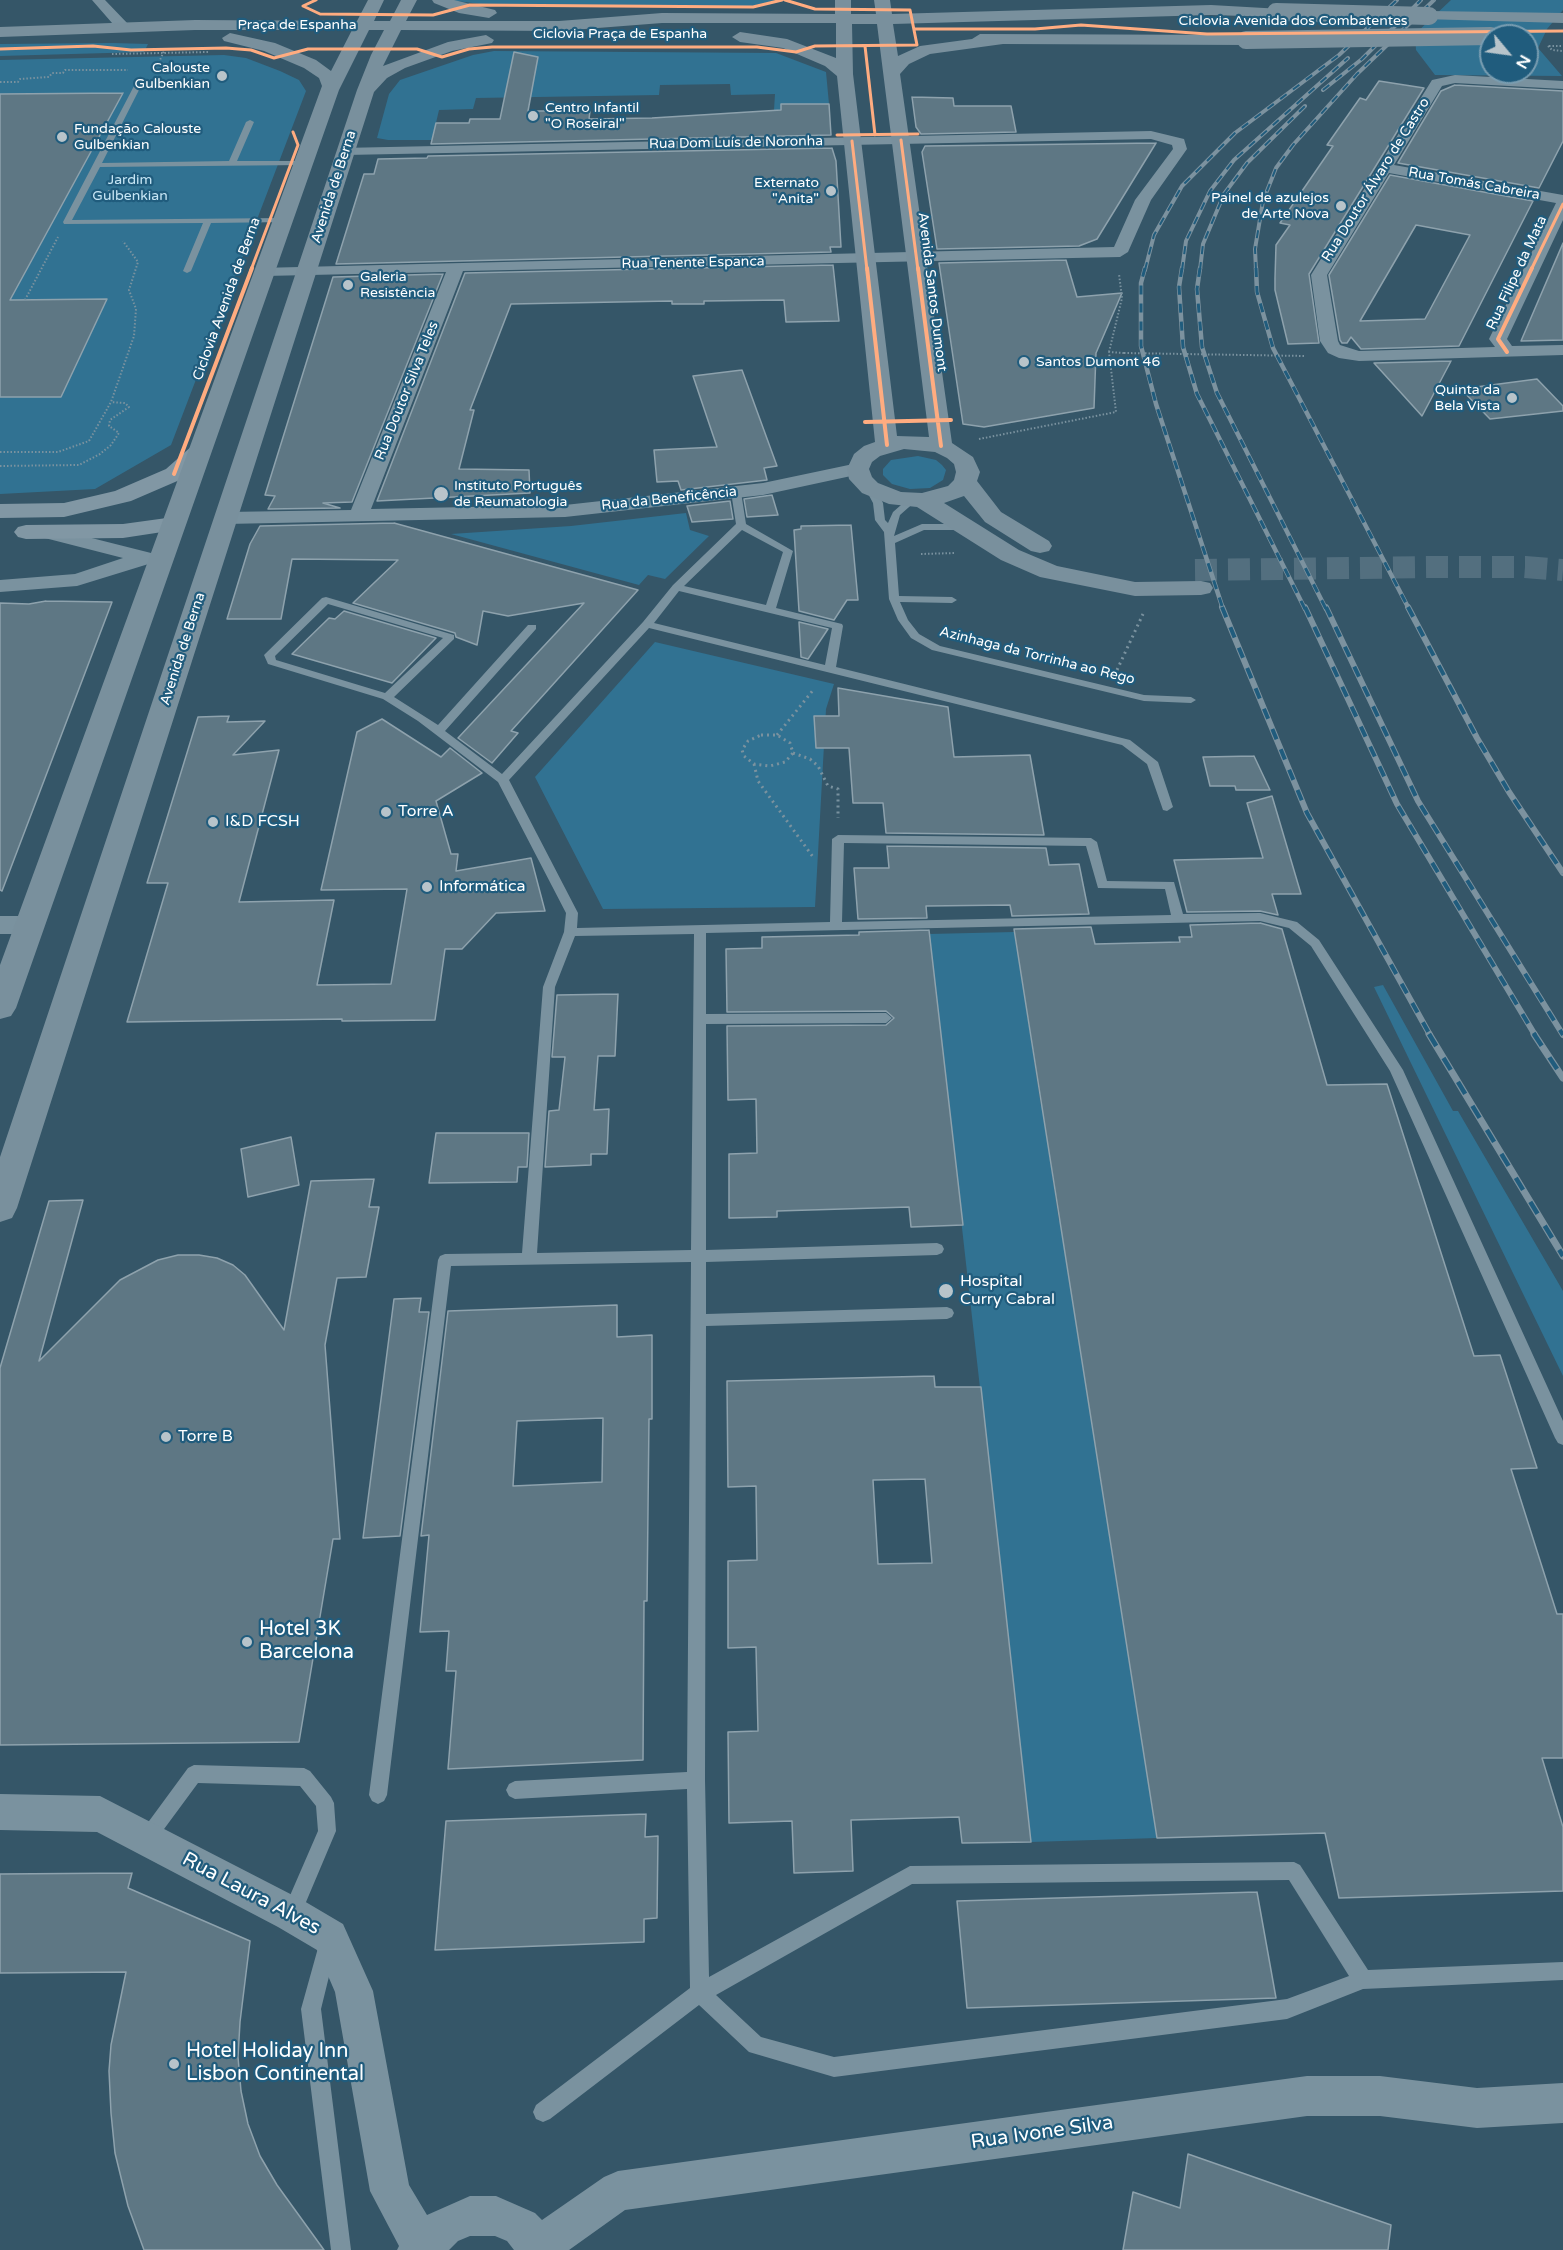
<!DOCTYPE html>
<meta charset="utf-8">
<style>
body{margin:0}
#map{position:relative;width:1563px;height:2250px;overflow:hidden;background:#355668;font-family:"Varela Round",sans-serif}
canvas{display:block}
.north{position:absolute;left:1479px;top:24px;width:60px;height:60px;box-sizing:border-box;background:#205c7d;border:2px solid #799db1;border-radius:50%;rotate:119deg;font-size:16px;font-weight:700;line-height:24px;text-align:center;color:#fff}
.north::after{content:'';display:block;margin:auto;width:21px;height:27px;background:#b8c4ca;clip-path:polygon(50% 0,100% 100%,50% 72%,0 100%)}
</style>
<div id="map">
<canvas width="1563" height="2250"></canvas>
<div class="north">N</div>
</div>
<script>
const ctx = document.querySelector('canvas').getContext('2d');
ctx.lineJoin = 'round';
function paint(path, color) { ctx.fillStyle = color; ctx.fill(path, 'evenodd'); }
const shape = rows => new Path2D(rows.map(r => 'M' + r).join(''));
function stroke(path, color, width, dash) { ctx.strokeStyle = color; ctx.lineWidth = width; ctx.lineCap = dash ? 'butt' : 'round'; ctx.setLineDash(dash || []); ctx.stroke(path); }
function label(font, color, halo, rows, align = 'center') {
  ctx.font = font + ' "Varela Round",sans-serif'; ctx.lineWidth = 4.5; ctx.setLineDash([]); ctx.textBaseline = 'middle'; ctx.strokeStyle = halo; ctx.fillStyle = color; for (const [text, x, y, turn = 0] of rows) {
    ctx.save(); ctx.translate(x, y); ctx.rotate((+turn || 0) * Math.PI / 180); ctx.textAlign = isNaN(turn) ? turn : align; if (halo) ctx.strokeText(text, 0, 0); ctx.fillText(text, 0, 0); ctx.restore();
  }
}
paint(shape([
 [449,0,777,0,752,6,495,6],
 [1451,0,1563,0,1563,10,1547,29,1538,48,1562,76,1435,75,1416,50,1415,34],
 [1491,36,1527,36,1527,72,1491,72],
 [0,44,112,43,148,44,144,52,0,56],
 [494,51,776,53,826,72,829,104,781,104,781,111,774,110,775,94,731,95,730,84,660,85,659,95,476,98,473,109,439,110,432,140,388,140,377,138,389,94,400,80,473,55],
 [224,55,246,58,280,71,299,80,306,91,171,445,95,489,0,494,0,60],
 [918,456,936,460,942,465,946,470,943,480,930,488,910,489,892,484,883,475,883,469,891,460],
 [686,513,690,530,709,536,665,579,648,575,639,585,451,534,571,526],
 [655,642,834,684,826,709,815,907,603,909,535,777],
 [1015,932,1041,1106,1099,1105,1046,1132,1059,1221,1116,1220,1065,1251,1123,1623,1202,1651,1128,1654,1157,1838,1031,1842,929,934],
 [1383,985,1453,1111,1458,1111,1563,1291,1563,1376,1374,987]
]), '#317292');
const building = shape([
 [514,52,538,57,528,111,590,111,589,119,652,118,781,110,781,104,829,104,831,135,431,144,436,123,469,123,470,119,500,119,514,52],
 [1379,81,1424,88,1309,274,1319,343,1288,344,1275,290,1275,278,1276,245,1290,225,1280,223,1333,146,1327,145,1360,98,1366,100,1379,81],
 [1455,85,1563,91,1563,141,1539,188,1398,163,1441,91,1455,85],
 [123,93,10,300,107,299,61,397,0,397,0,94,123,93],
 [912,97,953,98,954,106,1011,106,1016,132,921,134,916,127,912,97],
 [1156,143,1097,239,1079,246,937,249,922,152,925,146,1156,143],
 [832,148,836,161,841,247,830,247,831,252,336,264,364,174,374,174,378,159,427,158,428,156,832,148],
 [1390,175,1533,201,1459,346,1361,349,1351,337,1347,343,1342,343,1340,340,1329,275,1390,175],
 [1416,225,1470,235,1425,319,1360,321,1416,225],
 [1563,243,1563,340,1521,341,1563,243],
 [1066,260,1077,297,1122,293,1096,353,1094,408,984,427,963,424,939,263,1066,260],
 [833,265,839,321,786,322,784,300,704,301,704,304,672,304,672,301,511,304,470,410,474,410,459,469,529,470,530,493,377,501,465,273,833,265],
 [443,274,352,502,323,503,340,508,268,509,275,496,265,495,333,277,443,274],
 [1451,361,1422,416,1374,363,1451,361],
 [742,370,777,466,764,468,767,480,681,490,678,481,657,482,654,450,717,447,693,376,742,370],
 [1537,379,1563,406,1563,411,1490,419,1461,389,1537,379],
 [772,495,778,515,747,517,744,499,772,495],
 [730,501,733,519,692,522,687,506,730,501],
 [394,523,638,590,511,731,518,733,492,763,458,738,584,603,508,616,483,611,477,645,456,637,455,633,353,603,398,560,292,559,281,619,227,619,250,544,260,526,394,523],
 [851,525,858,600,847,600,834,620,799,611,794,530,801,529,801,526,851,525],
 [46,601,112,602,2,891,0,890,0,603,29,604,46,601],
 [344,611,436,638,392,683,292,654,329,618,335,619,344,611],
 [799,622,828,629,808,659,801,657,799,622],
 [838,688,948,707,954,757,1030,755,1044,835,886,833,883,803,853,803,849,748,816,748,814,716,839,716,838,688],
 [229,716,227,722,265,721,233,755,279,750,239,902,334,900,317,985,391,984,407,889,321,890,357,732,382,719,441,757,450,748,482,773,436,801,451,854,458,854,456,871,531,858,545,911,496,913,462,949,445,949,435,1020,342,1021,342,1019,127,1022,168,883,147,883,198,717,229,716],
 [1254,756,1270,790,1236,790,1235,786,1210,786,1203,757,1254,756],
 [1272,796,1301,894,1272,894,1278,915,1260,911,1187,912,1174,860,1263,858,1247,803,1272,796],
 [887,846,1046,848,1049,865,1079,864,1089,914,1012,916,1010,905,926,906,927,918,858,919,854,868,889,868,887,846],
 [1260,923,1282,929,1327,1085,1387,1084,1474,1356,1500,1355,1537,1468,1511,1469,1557,1614,1563,1614,1563,1758,1542,1758,1563,1827,1563,1891,1339,1898,1325,1833,1157,1838,1014,929,1091,927,1095,944,1180,942,1179,937,1192,937,1190,925,1260,923],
 [929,930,963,1225,911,1227,909,1207,777,1211,777,1217,729,1218,729,1154,757,1153,756,1099,728,1100,727,1026,886,1025,894,1018,886,1011,727,1012,726,949,762,948,762,937,859,935,859,932,929,930],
 [618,994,615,1056,598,1056,594,1110,609,1109,607,1154,591,1154,591,1165,545,1167,549,1111,559,1110,565,1057,552,1057,557,995,618,994],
 [436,1133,529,1133,527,1167,518,1167,517,1182,429,1183,436,1133],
 [291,1137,299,1185,248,1197,241,1149,291,1137],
 [374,1179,369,1207,379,1207,366,1277,337,1278,325,1345,340,1539,333,1539,299,1742,0,1745,0,1368,49,1201,83,1200,39,1361,120,1280,158,1260,178,1255,199,1255,217,1258,233,1265,245,1275,284,1330,311,1181,374,1179],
 [421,1298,419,1312,429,1312,400,1536,363,1538,394,1299,421,1298],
 [617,1305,617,1337,652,1335,652,1419,649,1419,647,1601,644,1601,643,1760,448,1769,456,1671,446,1671,449,1631,420,1632,429,1535,421,1536,448,1311,617,1305],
 [603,1418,602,1482,513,1486,517,1421,603,1418],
 [934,1376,935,1387,981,1387,1031,1842,962,1843,959,1817,851,1820,853,1871,794,1873,792,1821,729,1823,728,1732,758,1731,756,1647,728,1648,728,1561,757,1560,756,1486,728,1487,727,1381,934,1376],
 [925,1479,932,1563,878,1564,873,1480,925,1479],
 [646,1814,645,1837,658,1836,657,1918,644,1919,644,1942,435,1950,446,1821,646,1814],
 [132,1873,128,1888,250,1941,240,2022,238,2057,241,2091,248,2124,260,2156,277,2185,324,2250,144,2250,128,2206,115,2153,111,2113,109,2071,111,2045,126,1972,0,1973,0,1874,132,1873],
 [1257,1892,1276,1998,967,2008,957,1901,1257,1892],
 [1188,2154,1391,2225,1388,2250,1123,2250,1133,2192,1180,2208,1188,2154]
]);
paint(building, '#5e7784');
stroke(building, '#8ea2ad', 1.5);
stroke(shape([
 [1195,570,1433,567,1525,567,1563,570]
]), '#536f7f', 22, [22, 11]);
stroke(shape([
 [1548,46,1552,50,1563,51],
 [1549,46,1563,46],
 [112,54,209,52],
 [156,69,164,51],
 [0,82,18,82,20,79,49,77,52,73,63,73,65,70,128,70],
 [108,191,142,198,141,201],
 [25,300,58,237],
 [1109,352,1122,298,1119,274],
 [979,439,1116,412,1109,352,1124,353],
 [0,452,58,452,89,441,111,402,134,336,136,309,129,290,138,262,123,241],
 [0,466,79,465,100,454,111,445,119,433,109,426,110,420,129,407,125,403,111,402],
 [921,554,955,553]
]), '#7a929f', 2, [1.5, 2]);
stroke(shape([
 [1117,670,1143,614],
 [761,735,777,735,790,743,793,753,785,762,770,766,754,764,744,756,742,750,748,741,761,735],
 [777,735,814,689],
 [793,753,810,759,818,766,828,786,838,789,838,818],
 [754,764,758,781,813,857]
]), '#7a929f', 3, [2, 4]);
paint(shape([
 [148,84,150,85,150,87,140,88,102,163,229,161,246,122,250,120,254,122,237,161,304,161,308,163,304,165,100,167,72,220,283,218,287,220,286,222,211,223,191,271,187,273,183,271,203,223,64,224,63,222,134,86,148,84],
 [867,486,875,488,883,503,885,520,888,523,893,512,909,498,917,500,900,515,894,536,922,524,963,524,968,527,963,530,924,530,895,543,899,596,952,597,957,600,952,603,900,602,908,620,919,634,940,646,965,652,1144,695,1191,697,1196,700,1191,703,1144,701,932,650,911,638,898,620,889,599,884,532,875,520,873,503,865,488,867,486],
 [736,489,741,492,746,524,793,551,776,608,842,624,843,626,836,667,1130,740,1158,762,1173,807,1167,811,1163,810,1147,764,1122,745,649,628,509,780,578,913,577,928,830,922,832,839,838,835,1091,838,1097,842,1107,881,1174,882,1183,914,1260,913,1297,922,1319,940,1403,1070,1563,1421,1563,1445,1558,1443,1555,1438,1390,1071,1311,946,1289,928,1260,921,706,933,706,1014,886,1013,892,1018,886,1023,706,1024,706,1250,937,1243,942,1245,944,1249,942,1253,937,1255,706,1262,706,1314,947,1307,952,1309,954,1313,952,1317,947,1319,706,1326,705,1780,709,1977,910,1866,1294,1862,1300,1865,1368,1970,1563,1962,1563,1980,1363,1989,1287,2019,834,2077,749,2052,699,2005,550,2119,543,2122,536,2119,533,2112,536,2105,690,1988,687,1789,515,1799,509,1796,506,1790,509,1784,515,1781,687,1772,691,1262,451,1266,387,1795,384,1801,378,1804,372,1801,369,1795,438,1260,440,1256,445,1254,522,1253,543,987,564,932,566,913,498,782,418,721,383,699,268,664,264,655,322,598,326,597,454,635,454,639,394,697,438,725,528,625,536,625,536,629,445,731,502,774,643,622,673,585,736,524,731,492,736,489],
 [742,530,783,552,766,605,684,586,742,530],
 [679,591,832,628,825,665,654,623,679,591],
 [328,604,443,638,385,693,276,660,275,656,328,604],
 [844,843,1086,846,1098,888,1165,889,1171,915,842,922,844,843],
 [694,934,691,1250,537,1253,555,987,575,936,694,934],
 [1289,1880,1349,1976,1287,1999,834,2057,761,2037,716,1995,912,1884,1289,1880],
 [194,1765,304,1768,310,1771,331,1797,334,1803,336,1831,298,1921,291,1923,284,1921,282,1914,318,1831,316,1806,300,1786,198,1783,153,1844,147,1847,141,1844,138,1838,141,1832,188,1768,194,1765],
 [327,1939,334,1941,336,1948,321,2009,351,2250,331,2250,301,2009,318,1948,320,1941,327,1939]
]), '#7a929f');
paint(shape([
 [92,0,105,0,129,25,131,28,129,31,119,31,92,0],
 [1455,75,1563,81,1563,89,1455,83,1442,86,1394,165,1563,195,1563,220,1507,339,1512,346,1563,345,1563,355,1359,361,1339,358,1328,353,1320,341,1311,275,1432,80,1455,75],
 [1389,173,1556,203,1489,339,1495,347,1359,351,1340,345,1338,341,1327,275,1389,173],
 [1151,131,1184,139,1187,149,1151,200,1128,252,1120,257,463,271,371,509,565,505,763,483,858,463,865,465,867,469,865,473,763,495,565,517,226,524,219,522,216,518,219,514,226,512,351,510,446,272,265,276,257,271,259,268,1114,247,1135,200,1173,149,1172,145,1151,139,346,155,339,151,341,148,1151,131],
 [44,526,155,554,158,558,155,562,77,586,0,592,0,580,75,574,123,558,37,536,34,532,37,528,44,526],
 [0,916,30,916,39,919,42,925,39,931,30,934,0,934,0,916],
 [0,1794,100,1796,304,1901,343,1924,373,1991,409,2185,427,2215,470,2196,496,2196,535,2213,542,2220,604,2177,618,2171,1307,2076,1380,2076,1477,2088,1563,2083,1563,2123,1477,2128,1380,2116,1307,2116,625,2210,569,2250,514,2250,507,2241,495,2236,470,2236,458,2241,449,2250,397,2250,399,2246,370,2191,335,1992,317,1950,278,1927,97,1832,0,1830,0,1794]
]), '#7a929f');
paint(shape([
 [201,443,209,445,212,450,182,479,131,501,64,517,0,518,0,504,64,503,115,491,166,469,193,445,201,443],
 [174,517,182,519,186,524,182,529,123,538,26,539,18,537,14,532,18,527,26,525,123,524,174,517]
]), '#8197a4');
paint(shape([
 [368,0,384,0,374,21,390,21,401,0,417,0,406,21,559,21,662,13,835,14,835,0,851,0,851,14,876,14,874,0,890,0,892,14,1211,5,1282,9,1284,12,1276,17,1211,15,893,24,898,56,920,46,972,39,980,34,1246,35,1254,40,1246,45,1003,44,930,54,909,64,900,74,952,443,973,457,980,472,977,481,1001,512,1049,541,1052,546,1049,551,1040,553,1031,551,985,522,964,496,944,503,1019,550,1057,566,1135,582,1201,581,1210,583,1213,588,1210,593,1201,595,1135,596,1040,577,1001,560,917,507,889,504,862,493,849,479,847,469,854,454,864,446,875,442,837,76,825,66,783,48,740,42,732,37,740,32,787,39,836,58,836,23,662,23,559,31,401,30,383,66,448,42,486,35,494,40,492,43,452,51,405,68,387,78,374,92,17,1208,12,1218,0,1222,0,1157,357,90,371,55,384,30,369,30,339,90,16,1008,11,1016,0,1019,0,965,322,86,319,78,304,68,264,51,224,41,222,38,230,33,275,43,316,60,331,71,352,30,195,30,0,37,0,27,195,20,357,21,368,0],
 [852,24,877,24,929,437,897,436,853,74,852,24],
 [904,449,935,452,947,458,954,464,956,472,954,480,948,486,922,493,901,492,878,483,872,477,869,469,872,462,880,456,904,449],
 [432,0,454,0,495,10,497,13,489,18,459,13,434,3,432,0],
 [1429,11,1563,13,1563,23,1423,19,1421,16,1429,11]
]), '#79909d');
const railFar3 = shape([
 [1323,90,1362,59,1421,0],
 [1145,270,1154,235,1182,186,1235,133,1339,55,1397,0],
 [1182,270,1186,241,1210,191,1234,160,1348,58],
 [1200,270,1203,244,1224,194,1247,163,1305,106],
 [1256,270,1255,249,1263,201,1276,168,1293,145,1357,74,1434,0]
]);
const railFar2 = shape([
 [1145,268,1141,283,1141,346,1156,404,1223,609],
 [1182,268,1179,287,1183,347,1197,394,1305,609],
 [1200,268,1197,289,1202,347,1217,393,1326,609],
 [1256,268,1257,292,1273,348,1409,609]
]);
const railFar1 = shape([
 [1222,607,1307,813,1430,1035],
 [1305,607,1397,804,1535,1035],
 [1326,607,1418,801,1563,1035],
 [1408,607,1477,738,1509,792,1563,873]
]);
const rail = shape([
 [1429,1034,1563,1256],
 [1534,1034,1563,1078]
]);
stroke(railFar3, '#7c929f', 4);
stroke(railFar2, '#7c929f', 4.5);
stroke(railFar1, '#7c929f', 6);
stroke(rail, '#7c929f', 7);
stroke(railFar3, '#205c7d', 2, [8]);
stroke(railFar2, '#205c7d', 3, [9]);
stroke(railFar1, '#205c7d', 4, [11]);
stroke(rail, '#205c7d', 4.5, [14]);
stroke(shape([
 [1124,353,1305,356]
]), '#7a929f', 2, [1.5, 2]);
stroke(shape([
 [1276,12,1429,16],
 [1246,40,1491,36]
]), '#79909d', 18);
stroke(shape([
 [316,0,303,6,320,14,433,15,470,5,753,7,782,0],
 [915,29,1035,29,1081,25,1207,34,1563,31],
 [865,46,875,135],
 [0,49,93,46,131,50,226,48,251,50,274,58,308,49,417,49,442,57,469,49,492,47,757,47,796,52,815,46,917,45,910,10,815,9,785,0],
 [837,135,918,134],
 [901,140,918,270],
 [852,141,867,270],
 [251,270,298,145,293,132],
 [1531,270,1563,204]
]), '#ffac80', 3);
stroke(shape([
 [867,268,887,445],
 [918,268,941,446],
 [1507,352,1498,339,1532,268],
 [865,422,951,420],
 [174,474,252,268]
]), '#ffac80', 4);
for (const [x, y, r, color] of [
 [222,76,6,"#b8c4ca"],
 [533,116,6,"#b8c4ca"],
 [62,137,6,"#b8c4ca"],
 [831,191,6,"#b8c4ca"],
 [1341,206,6,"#b8c4ca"],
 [348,285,6,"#b8c4ca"],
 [1024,362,6,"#b8c4ca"],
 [1512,398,6,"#b8c4ca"],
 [441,494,8,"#b8c4ca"],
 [386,812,6,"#b8c4ca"],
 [213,822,6,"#b8c4ca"],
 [427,887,6,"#b8c4ca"],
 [946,1291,8,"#b8c4ca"],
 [166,1437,6,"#b8c4ca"],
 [247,1642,6,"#b8c4ca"],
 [174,2064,6,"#b8c4ca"]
]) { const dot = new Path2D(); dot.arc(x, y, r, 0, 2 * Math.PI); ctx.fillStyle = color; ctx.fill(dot); stroke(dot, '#205c7d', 2); }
label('14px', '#fff', '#205c7d', [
 ["Ciclovia Avenida dos Combatentes",1293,21],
 ["Praça de Espanha",297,25],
 ["Ciclovia Praça de Espanha",620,34],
 ["Rua Dom Luís de Noronha",736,143,-1],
 ["Rua Doutor Álvaro de Castro",1376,180,-58],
 ["Rua Tomás Cabreira",1474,184,10],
 ["Avenida de Berna",334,187,-72],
 ["Rua Tenente Espanca",693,263,-1],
 ["Rua Filipe da Mata",1517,273,-65],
 ["Avenida Santos Dumont",932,292,83],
 ["Ciclovia Avenida de Berna",227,299,-70],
 ["Rua Doutor Silva Teles",407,391,-68],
 ["Rua da Beneficência",669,499,-6],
 ["Avenida de Berna",183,649,-72],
 ["Azinhaga da Torrinha ao Rego",1037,656,14]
]);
label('14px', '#fff', '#205c7d', [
 ["Calouste",210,68,"right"],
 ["Gulbenkian",210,84,"right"],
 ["Centro Infantil",545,108],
 ["\"O Roseiral\"",545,124],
 ["Fundação Calouste",74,129],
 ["Gulbenkian",74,145],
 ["Externato",819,183,"right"],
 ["\"Anita\"",819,199,"right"],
 ["Painel de azulejos",1329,198,"right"],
 ["de Arte Nova",1329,214,"right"],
 ["Galeria",360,277],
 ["Resistência",360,293],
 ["Santos Dumont 46",1036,362],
 ["Quinta da",1500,390,"right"],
 ["Bela Vista",1500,406,"right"],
 ["Instituto Português",454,486],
 ["de Reumatologia",454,502]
], 'left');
label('14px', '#c7e6f5', '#205c7d', [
 ["Jardim",130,180],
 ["Gulbenkian",130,196]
]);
label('16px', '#fff', '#205c7d', [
 ["Torre A",398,812],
 ["I&D FCSH",225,822],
 ["Informática",439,887],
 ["Hospital",960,1282],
 ["Curry Cabral",960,1300],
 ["Torre B",178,1437]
], 'left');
label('20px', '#fff', '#205c7d', [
 ["Hotel 3K",259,1630],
 ["Barcelona",259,1653],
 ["Hotel Holiday Inn",186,2052],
 ["Lisbon Continental",186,2075]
], 'left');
label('20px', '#fff', '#205c7d', [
 ["Rua Laura Alves",251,1894,28],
 ["Rua Ivone Silva",1042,2133,-8]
]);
</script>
